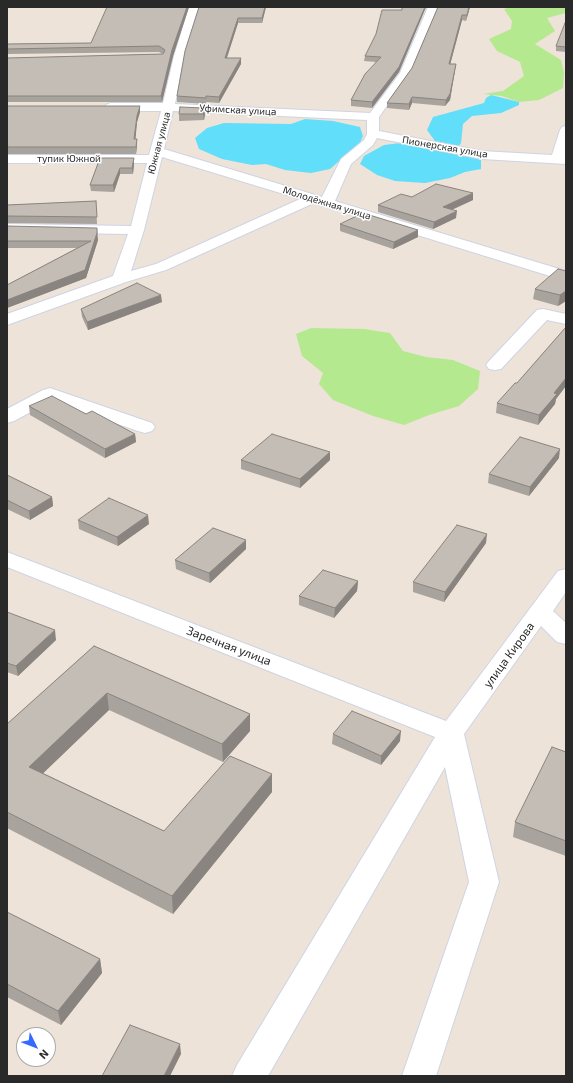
<!DOCTYPE html>
<meta charset="utf-8">
<style>
body{margin:0}
#map{position:relative;width:573px;height:1083px;overflow:hidden;background:#ede3d9;font-family:"Exo 2",sans-serif}
canvas{display:block}
.frame{position:absolute;inset:0;border:8px solid #292929;pointer-events:none}
.north{position:absolute;left:16px;top:1027px;width:40px;height:40px;box-sizing:border-box;background:#fff;border:1px solid #a9a9a9;border-radius:50%;rotate:133deg;font-size:11px;font-weight:700;line-height:16px;text-align:center;color:#292929}
.north::after{content:'';display:block;margin:auto;width:14px;height:18px;background:#346aff;clip-path:polygon(50% 0,100% 100%,50% 72%,0 100%)}
</style>
<div id="map">
<canvas width="573" height="1083"></canvas>
<div class="frame"></div>
<div class="north">N</div>
</div>
<script>
const ctx = document.querySelector('canvas').getContext('2d');
ctx.lineJoin = 'round';
function paint(path, color) { ctx.fillStyle = color; ctx.fill(path, 'evenodd'); }
const shape = rows => new Path2D(rows.map(r => 'M' + r).join(''));
function stroke(path, color, width, dash) { ctx.strokeStyle = color; ctx.lineWidth = width; ctx.lineCap = dash ? 'butt' : 'round'; ctx.setLineDash(dash || []); ctx.stroke(path); }
function label(font, color, halo, rows, align = 'center') {
  ctx.font = font + ' "Exo 2",sans-serif'; ctx.lineWidth = 3; ctx.setLineDash([]); ctx.textBaseline = 'middle'; ctx.strokeStyle = halo; ctx.fillStyle = color; for (const [text, x, y, turn = 0] of rows) {
    ctx.save(); ctx.translate(x, y); ctx.rotate((+turn || 0) * Math.PI / 180); ctx.textAlign = isNaN(turn) ? turn : align; if (halo) ctx.strokeText(text, 0, 0); ctx.fillText(text, 0, 0); ctx.restore();
  }
}
paint(shape([
 [511,7,566,7,566,13,547,18,555,31,535,44,561,60,564,72,563,88,539,100,519,102,502,96,483,94,503,91,524,76,520,62,497,51,489,39,511,29,512,21,504,9],
 [311,328,364,329,390,333,403,351,426,357,453,360,480,371,478,389,459,406,429,415,404,425,373,416,333,400,319,384,323,373,302,356,296,334]
]), '#b5e98f');
paint(shape([
 [491,95,519,102,519,105,501,113,472,116,463,124,461,143,459,146,435,141,427,130,433,117,484,103,486,98],
 [305,119,333,121,360,127,363,136,360,143,330,169,311,173,285,170,266,164,252,165,222,159,199,149,195,138,207,128,224,123,291,124],
 [401,143,456,153,481,160,481,169,465,172,450,178,425,183,395,181,377,175,360,164,364,156,384,145]
]), '#61defa');
const minor = shape([
 [189,7,199,7,184,56,175,104,370,113,400,73,428,7,438,7,410,73,379,117,379,131,482,151,552,155,560,130,562,127,566,126,565,156,566,156,566,164,482,159,377,138,373,145,351,164,335,201,566,271,566,281,314,203,166,270,126,282,7,325,7,314,113,276,128,234,7,232,7,224,131,226,147,163,7,163,7,155,149,155,161,111,110,111,106,109,104,107,106,105,110,103,163,103,174,56,189,7],
 [173,111,367,120,367,134,364,140,341,159,322,197,164,149,173,111],
 [162,157,300,199,156,264,131,271,144,230,162,157],
 [543,309,566,314,566,324,547,320,501,369,495,370,489,369,486,365,489,361,537,310,543,309],
 [50,388,152,423,155,427,152,431,145,433,138,431,51,401,14,421,7,423,7,409,43,390,50,388],
 [7,552,446,721,558,571,566,569,566,592,553,611,566,623,566,644,557,642,541,626,464,734,499,882,436,1076,402,1076,469,882,445,767,268,1076,232,1076,237,1065,435,737,7,567,7,552]
]);
stroke(minor, '#ced4e4', 2);
paint(minor, '#fff');
paint(shape([
 [7,7,189,7,173,56,162,102,7,102,7,58,163,54,159,52,7,54,7,44,91,43,107,8,7,8],
 [199,7,266,7,262,23,238,23,227,58,241,64,219,103,206,102,206,104,177,102,177,96],
 [402,7,426,7,399,72,372,108,351,106,351,100,376,62,364,61,365,56,402,10],
 [438,7,470,7,466,21,462,20,450,64,456,64,450,100,445,106,412,103,409,110,387,108,387,103,412,68],
 [566,23,566,52,556,51,556,46],
 [7,106,140,112,137,122,135,139,137,139,137,145,136,154,8,154,8,152,7,153],
 [179,114,205,114,204,120,179,121],
 [100,158,134,164,133,174,120,174,114,192,91,191,90,185],
 [473,200,452,210,456,218,433,229,378,212,378,205],
 [96,201,97,224,7,223,7,205],
 [340,224,418,230,418,237,393,249,340,231],
 [7,226,98,240,86,278,7,308,7,285,77,248,7,248],
 [566,271,566,301,558,306,533,299,535,289],
 [162,302,88,330,82,317,81,309],
 [566,327,566,386,556,399,555,404,538,425,496,413,497,403,517,383],
 [29,406,135,434,136,442,105,458,30,415],
 [330,452,330,460,300,488,241,469,241,460],
 [559,458,529,496,488,483,489,474],
 [7,475,52,497,53,506,30,520,7,509],
 [78,520,149,524,118,546,79,529],
 [486,543,444,602,413,592,413,582],
 [246,549,210,583,176,569,175,560],
 [358,581,357,591,334,618,299,605,299,596],
 [7,612,56,640,18,676,7,672],
 [94,646,250,731,223,762,109,710,43,773,164,831,272,774,272,792,173,914,7,828,7,724],
 [333,734,400,741,381,765,332,744],
 [566,752,566,856,513,837,515,822],
 [7,912,100,959,102,973,61,1025,7,997]
]), '#a9a39d');
paint(shape([
 [187,7,189,7,173,56,162,102,161,96,172,50],
 [265,7,266,7,262,23,262,18],
 [425,7,426,7,399,72,372,108,372,102],
 [469,7,470,7,466,21,467,15],
 [462,15,462,20,449,69,449,64],
 [238,18,238,23,225,63,225,58],
 [241,58,241,64,219,103,219,97],
 [456,64,450,100,445,106,446,100],
 [412,97,412,103,409,110,409,104],
 [140,106,140,112,137,122,135,145,134,139,137,116],
 [204,108,205,114,204,120,203,114],
 [137,139,137,145,136,154,136,147],
 [134,158,134,164,133,174,132,168],
 [120,168,120,174,114,192,113,185],
 [473,193,473,200,442,214,443,207],
 [457,211,456,218,433,229,434,222],
 [97,228,98,240,86,278,7,308,7,300,85,270],
 [418,230,418,237,393,249,394,242],
 [566,291,566,301,558,306,560,295],
 [161,295,162,302,88,330,87,322],
 [566,378,566,386,556,399,555,404,538,425,539,415,554,393],
 [135,434,136,442,105,458,105,449],
 [560,449,559,458,529,496,530,487],
 [330,452,330,460,300,488,300,479],
 [52,497,53,506,30,520,29,511],
 [148,515,149,524,118,546,117,537],
 [487,534,486,543,444,602,445,592],
 [246,540,246,549,210,583,209,573],
 [358,581,357,591,334,618,335,608],
 [55,630,56,640,18,676,16,666],
 [107,693,109,710,32,784,29,767],
 [250,714,250,731,223,762,222,744],
 [401,731,400,741,381,765,381,756],
 [272,774,272,792,173,914,172,896],
 [100,959,102,973,61,1025,58,1011],
 [180,1044,181,1054,170,1076,164,1076]
]), '#89847f');
const building = shape([
 [107,7,187,7,172,50,161,96,7,96,7,58,163,54,165,50,159,46,7,49,7,44,91,43,107,7],
 [199,7,265,7,262,18,238,18,225,58,241,58,219,97,206,96,206,98,177,96,185,51,199,7],
 [402,7,425,7,399,67,372,102,351,100,365,74,381,57,365,56,376,34,382,10,402,10,402,7],
 [438,7,469,7,467,15,462,15,449,64,456,64,450,94,446,100,412,97,409,104,387,103,412,68,438,7],
 [565,23,566,23,566,47,556,46,565,23],
 [7,106,140,106,137,116,134,139,137,139,136,147,7,147,8,145,7,146,7,106],
 [180,107,204,108,203,114,179,114,180,107],
 [100,158,134,158,132,168,120,168,113,185,90,185,100,158],
 [436,184,473,193,443,207,457,211,434,222,378,205,401,194,412,197,436,184],
 [96,201,97,217,7,216,7,205,96,201],
 [363,213,418,230,394,242,340,224,363,213],
 [7,226,97,228,97,233,85,270,7,300,7,285,91,241,7,241,7,226],
 [558,269,566,271,566,291,560,295,535,289,558,269],
 [137,283,161,295,87,322,81,309,137,283],
 [566,327,566,378,554,393,557,394,539,415,497,403,515,383,517,383,566,327],
 [52,396,86,414,92,411,135,434,105,449,29,406,52,396],
 [272,434,330,452,300,479,241,460,272,434],
 [520,437,560,449,530,487,489,474,520,437],
 [7,475,52,497,29,511,7,500,7,475],
 [109,498,148,515,117,537,78,520,109,498],
 [457,525,487,534,445,592,413,582,457,525],
 [213,528,246,540,209,573,175,560,213,528],
 [323,570,358,581,335,608,299,596,323,570],
 [7,612,55,630,16,666,7,663,7,612],
 [94,646,250,714,222,744,107,693,29,767,164,831,230,756,272,774,172,896,7,812,7,724,94,646],
 [352,711,401,731,381,756,333,734,352,711],
 [552,747,566,752,566,841,515,822,552,747],
 [7,912,100,959,58,1011,7,984,7,912],
 [130,1025,180,1044,164,1076,102,1076,130,1025]
]);
paint(building, '#c4bdb6');
stroke(building, '#89847f', 1);
label('10px', '#292929', '#fff', [
 ["Уфимская улица",238,110,3],
 ["Южная улица",159,143,-75],
 ["Пионерская улица",445,147,10],
 ["тупик Южной",69,159],
 ["Молодёжная улица",327,203,17]
]);
label('12px', '#292929', '#fff', [
 ["Заречная улица",229,646,21],
 ["улица Кирова",509,655,-54]
]);
</script>
